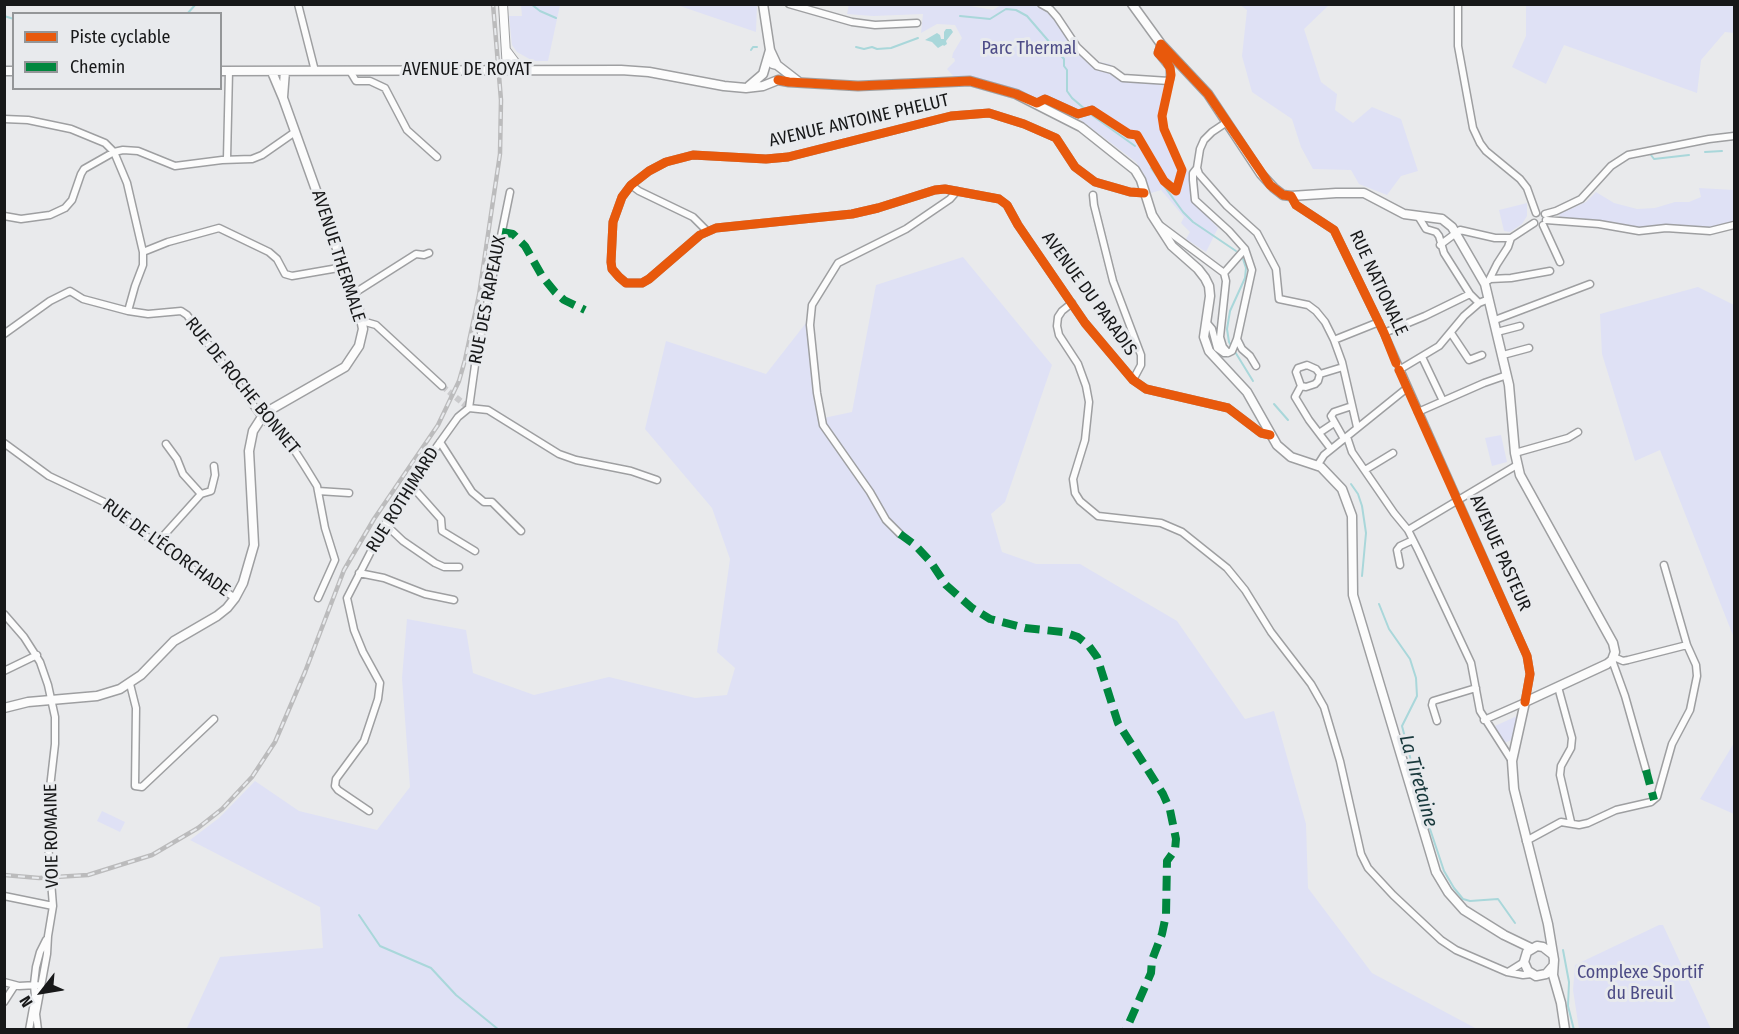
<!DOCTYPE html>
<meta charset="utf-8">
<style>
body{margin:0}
#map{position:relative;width:1739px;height:1034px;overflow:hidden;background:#e9eaec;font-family:"Fira Sans Condensed",sans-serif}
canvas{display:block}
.frame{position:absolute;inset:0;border:6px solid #171819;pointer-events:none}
.legend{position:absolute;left:12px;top:12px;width:210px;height:78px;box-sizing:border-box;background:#e8eaed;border:2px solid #949698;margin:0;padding:8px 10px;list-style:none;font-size:18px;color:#171819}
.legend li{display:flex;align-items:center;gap:12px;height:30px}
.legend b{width:30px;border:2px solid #949698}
.north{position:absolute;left:12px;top:962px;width:60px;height:60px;-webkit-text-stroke:4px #e8eaed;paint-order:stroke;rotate:239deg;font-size:16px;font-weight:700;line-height:24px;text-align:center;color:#171819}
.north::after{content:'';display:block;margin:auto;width:21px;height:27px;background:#171819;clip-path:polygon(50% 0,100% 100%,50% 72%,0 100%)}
</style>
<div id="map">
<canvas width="1739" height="1034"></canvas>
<div class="frame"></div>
<ul class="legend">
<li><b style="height:8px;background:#e8590c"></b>Piste cyclable</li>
<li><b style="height:8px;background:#00873e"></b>Chemin</li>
</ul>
<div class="north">N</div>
</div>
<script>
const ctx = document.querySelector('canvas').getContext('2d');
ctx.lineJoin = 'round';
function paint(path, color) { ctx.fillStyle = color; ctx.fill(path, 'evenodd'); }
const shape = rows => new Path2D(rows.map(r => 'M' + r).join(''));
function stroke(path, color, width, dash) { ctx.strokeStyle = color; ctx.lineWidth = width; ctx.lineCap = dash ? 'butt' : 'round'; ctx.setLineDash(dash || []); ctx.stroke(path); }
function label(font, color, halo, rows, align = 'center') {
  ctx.font = font + ' "Fira Sans Condensed",sans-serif'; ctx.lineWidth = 6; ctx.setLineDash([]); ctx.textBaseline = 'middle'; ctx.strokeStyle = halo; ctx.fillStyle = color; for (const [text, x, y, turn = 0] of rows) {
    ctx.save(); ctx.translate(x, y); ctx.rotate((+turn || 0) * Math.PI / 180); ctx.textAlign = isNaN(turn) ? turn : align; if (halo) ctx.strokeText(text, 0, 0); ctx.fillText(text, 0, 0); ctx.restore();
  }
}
paint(shape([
 [849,4,959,4,993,10,1001,5,1046,5,1053,9,1068,25,1080,45,1099,62,1110,64,1124,76,1166,80,1171,83,1165,114,1166,128,1174,150,1190,174,1192,201,1218,228,1206,252,1186,239,1190,232,1181,223,1184,217,1161,190,1151,193,1145,176,1136,162,1078,118,1043,100,991,84,954,77,947,69,955,61,954,58,952,58,953,53,962,38,955,25,937,24,921,33,923,14,873,16,847,14],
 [521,5,560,5,548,61,533,61,517,52,512,45,509,16,522,16],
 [677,5,757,5,756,32],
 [1240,5,1329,5,1304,29,1321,82,1337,94,1335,110,1353,123,1372,107,1401,119,1418,171,1401,176,1387,195,1359,184,1351,170,1313,169,1301,147,1292,119,1252,92,1242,56,1247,10],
 [1526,5,1734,5,1734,33,1725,32,1701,60,1697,93,1564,45,1546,84,1512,67,1526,36],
 [1699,188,1734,190,1734,224,1710,229,1644,229,1597,221,1561,219,1559,214,1586,202,1596,192,1614,203,1637,209,1655,208,1675,202,1689,202,1701,197],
 [1527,203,1527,216,1522,224,1510,232,1504,231,1499,210],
 [963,257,1052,365,1005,502,991,514,1002,552,1036,564,1080,564,1177,621,1245,719,1274,711,1306,824,1308,888,1372,973,1477,1029,186,1030,220,957,323,948,320,907,190,840,219,818,255,781,299,811,377,830,410,787,402,678,407,619,466,630,473,673,534,695,609,677,695,698,727,695,735,668,717,652,730,559,712,508,645,429,666,341,766,374,806,323,819,419,852,412,876,285],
 [1698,287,1734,305,1734,638,1660,450,1635,461,1602,354,1600,314],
 [1501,435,1507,462,1492,466,1485,438],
 [1517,716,1512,740,1504,743,1495,726],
 [1734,743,1734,814,1700,799],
 [102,811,125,822,120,832,97,821],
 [1659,925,1663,925,1711,1029,1579,1029,1573,990,1575,965]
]), '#dfe1f5');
paint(shape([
 [946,29,951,29,953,32,946,41,947,44,944,46,943,45,938,48,932,42,925,40,937,33,940,35,941,39,944,39,944,32]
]), '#a9d7da');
stroke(shape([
 [531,4,540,11,556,18],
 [187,14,196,4],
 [4,16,14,19],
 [960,16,990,19,1006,9,1016,10,1027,16,1064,59,1064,66,1067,70,1067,91,1072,98,1093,116,1135,146],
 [856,47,864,49,872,47,877,49,891,48,918,38],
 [751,50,753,47,757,47],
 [1705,152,1722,151],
 [1651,155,1654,159,1689,155],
 [1151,168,1183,212,1193,222,1236,251],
 [1243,259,1246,268,1245,278,1230,311,1227,329,1229,342,1253,381],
 [1274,404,1288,420],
 [1351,484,1358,494,1362,506,1366,533,1362,576],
 [1379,604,1389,629,1410,659,1416,678,1417,696,1402,726,1424,811,1444,871,1454,888,1463,899,1470,901,1498,899,1515,923],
 [359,915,380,946,431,968,456,995,499,1030],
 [1563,950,1569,982,1568,1006,1574,1030]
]), '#a9d7da', 2);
stroke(shape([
 [442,386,469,408]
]), '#cacacc', 6, [6, 3]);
const minor = shape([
 [298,4,315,71],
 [789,4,852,22,875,25,917,23],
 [1041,4,1050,9,1057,17,1077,47,1097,66,1112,70,1123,78,1169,81,1170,79,1170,68,1158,53,1161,44],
 [1458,4,1458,46,1473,128,1480,143,1486,151,1520,179,1527,188,1536,213],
 [350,71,356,81,370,81,385,88,407,130,437,157],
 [1037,103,1045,99,1078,114,1092,110],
 [4,119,28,120,71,129,105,143,114,152,127,183,143,252,143,265,135,286,128,311,148,314,181,311,187,315,262,417,293,448,304,465,317,486,325,528,335,560,318,598],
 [1227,122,1212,132,1204,140,1200,149,1197,168,1193,173,1193,180,1195,200,1229,231,1245,249,1252,270,1237,339,1232,351,1228,353],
 [227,159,229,71],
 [1197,168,1199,174,1227,206,1257,233,1276,269,1279,299,1308,305,1316,311,1325,322,1334,340,1342,362,1357,427],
 [631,185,639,191,693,217,707,231],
 [1144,193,1130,192,1095,182,1075,167,1056,138,1024,124,989,113,951,116,788,157,766,159,693,155,666,162,649,171,631,185,622,197,613,222,611,262,612,269,619,277,626,283,642,283,649,279,700,235,716,228,852,214,878,208,935,190,945,189,999,199,1007,205,1018,225,1085,323,1133,380,1146,389,1228,408,1261,433,1270,435],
 [1093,195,1094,205,1113,281,1141,355,1141,365,1133,380],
 [1291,196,1296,205,1334,230,1384,333,1527,656,1530,674,1525,702,1484,720],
 [1545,214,1556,211,1581,199,1611,166,1628,155,1709,139,1734,136],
 [4,216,21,219,50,215,65,208,72,200,81,174,84,169,114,152,123,150,138,151,175,166,222,160,252,159,262,155,295,132],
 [1418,216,1426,229,1436,232,1439,236,1444,253,1470,294,1479,303],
 [1546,220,1599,224,1639,231,1666,228,1710,231,1734,225],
 [1543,225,1560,262],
 [1161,226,1224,273,1226,281,1220,337,1223,347,1228,353],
 [1440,245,1460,230,1495,238,1511,238,1534,223],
 [143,252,168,242,219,228,269,252,277,259,285,274,292,276,344,267],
 [1224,273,1245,249],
 [1490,279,1511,278,1550,271],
 [1489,280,1497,264,1508,247,1511,238],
 [353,294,416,254,424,255,429,253],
 [1072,303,1062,311,1058,317,1057,326,1059,335,1078,364,1086,386,1089,402,1085,440,1073,479,1075,493,1080,501,1098,516,1161,523,1182,532,1227,568,1245,590,1271,632,1311,684,1324,707,1340,761,1361,854,1368,868,1393,895,1441,940,1456,950,1507,972,1523,975,1532,974],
 [1495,320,1590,284],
 [362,321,376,325,442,386],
 [1206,322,1212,329,1217,348,1224,353,1227,353],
 [1497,332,1520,326],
 [1384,333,1425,316,1470,294],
 [1451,333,1469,360,1482,355],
 [4,334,50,301,70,291,83,299,128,311],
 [1237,339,1242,349,1250,356,1256,366],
 [1334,340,1379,322],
 [1503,355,1529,348],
 [1422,357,1443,401],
 [1399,370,1439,346,1464,316,1479,303,1489,299],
 [1320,374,1316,369,1307,365,1298,368,1296,372,1301,386,1295,397,1309,420,1331,449],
 [1301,386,1306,387,1315,384,1318,381,1320,374,1343,367],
 [469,408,476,358,510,192],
 [469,408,488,410,559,454,576,460,631,471,657,480],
 [1418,412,1484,383,1507,375],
 [1319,433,1334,423],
 [1347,437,1352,452,1394,513,1408,530,1419,552,1471,663,1480,711,1512,761],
 [1344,439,1331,416,1334,412,1352,406],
 [440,442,472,492,484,502,492,502,521,531],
 [4,443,49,476,104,502,156,544,235,598],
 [1515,453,1568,438,1578,432],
 [1317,466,1324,455,1407,388],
 [1365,470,1393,453],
 [410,484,441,519,442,531,475,551],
 [318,491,349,493],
 [201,494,211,491,215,475,214,466],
 [385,524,403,541,435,563,444,567,459,567],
 [1408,530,1517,465],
 [900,534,886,520,870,492,823,425,817,393,810,325,812,305,838,263,906,229,950,199,957,191],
 [156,544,201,494,183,474,177,459,166,444],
 [1400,565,1397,550,1400,546,1413,540],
 [359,573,384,578,425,594,454,600],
 [4,614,24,637,40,662,48,685,55,717,55,744,48,805,48,844,53,906,48,936,47,954,36,1014,38,1030],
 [1614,657,1623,661,1628,660,1687,645],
 [1612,660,1625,696,1646,770],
 [4,671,37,655],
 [130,684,136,708,135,786,142,787,214,719],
 [1558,687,1572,738,1571,748,1561,766,1560,775,1571,822],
 [1437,721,1432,705,1433,701,1476,688],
 [369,811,338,790,335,786,336,779,364,741,378,699,380,683,363,652,354,630,347,598,385,524,410,484,458,417,469,408],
 [1526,841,1561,822,1579,825,1588,823,1616,810,1651,802,1657,797,1672,744,1690,710,1697,676,1696,665,1687,645,1664,565],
 [4,896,53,906],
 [1508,972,1524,962],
 [4,982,19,986,37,985],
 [4,1002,15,985],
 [29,1030,35,997,34,984,36,967,40,952,46,940]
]);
const tertiary = shape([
 [503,4,507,70],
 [506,50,515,62,515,70]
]);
const secondary = shape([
 [763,4,770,50,777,65],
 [1132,4,1161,44,1208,94,1261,174,1274,188,1283,195,1291,196,1336,193,1364,193,1404,214,1442,219,1452,227,1485,284,1509,385,1515,453,1520,475,1613,643,1615,652,1612,660,1607,664,1525,702,1512,761,1514,789,1548,924,1554,960,1553,975,1561,1003,1565,1030],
 [773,64,777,65,799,82],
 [4,71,14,71],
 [220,71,621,70,649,72,724,86,746,88,763,86,778,80,789,82,858,86,970,81,1016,94,1081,127,1135,170,1141,180,1152,215,1172,246,1198,269,1205,278,1209,286,1210,296,1204,337,1209,351,1247,392,1277,445,1291,457,1321,467,1342,489,1352,516,1353,595,1436,872,1448,892,1464,910,1504,935,1531,948],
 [749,86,763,74,770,50],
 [283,97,285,71],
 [4,708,28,702,97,696,120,689,141,675,174,641,217,616,227,608,235,598,243,583,254,545,249,451,253,431,262,417,270,410,345,367,359,346,363,329,360,313,283,98,272,72],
 [1552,954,1543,947,1537,946,1527,952,1524,962,1528,971,1536,976,1546,974,1553,966]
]);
stroke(minor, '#9e9fa1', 9);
stroke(tertiary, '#9e9fa1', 10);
stroke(secondary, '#9e9fa1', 11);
stroke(minor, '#fcfcfc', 6);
stroke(tertiary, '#fcfcfc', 8);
stroke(secondary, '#fcfcfc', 8);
const rail = shape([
 [4,875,39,878,88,875,152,855,198,828,222,809,252,777,275,742,305,672,344,570,374,519,438,425,459,381,465,360,479,295,500,154,501,100,493,4]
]);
stroke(rail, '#bbbbbc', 4.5);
stroke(rail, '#e8eaed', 2, [7]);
stroke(shape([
 [502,232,513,234,525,246,542,276,555,292,564,300,585,310],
 [900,534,915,545,930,561,946,585,972,608,990,619,1025,628,1063,632,1078,637,1089,646,1097,657,1118,723,1163,794,1170,810,1176,839,1175,850,1167,861,1166,915,1162,934,1152,960,1151,973,1126,1030],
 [1646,770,1654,800]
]), '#00873e', 8, [15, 8]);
stroke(shape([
 [778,80,789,82,858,86,970,81,1016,94,1037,103,1045,99,1078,114,1092,110,1129,134,1137,135,1164,181,1176,191,1182,170,1164,129,1162,116,1171,75,1170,68,1166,61,1158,53,1161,44,1208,94,1270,185,1283,195,1291,196,1296,205,1334,230,1384,333,1396,363],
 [1144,193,1130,192,1095,182,1075,167,1056,138,1024,124,989,113,951,116,788,157,766,159,693,155,666,162,649,171,631,185,622,197,613,222,611,262,612,269,619,277,626,283,642,283,649,279,700,235,716,228,852,214,878,208,935,190,945,189,999,199,1007,205,1018,225,1085,323,1133,380,1146,389,1228,408,1261,433,1270,435],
 [1399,370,1527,656,1530,674,1525,702]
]), '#e8590c', 9);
label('18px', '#4c4b86', '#e8eaed', [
 ["Parc Thermal",1029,49],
 ["Complexe Sportif",1640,973],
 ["du Breuil",1640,994]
]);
label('18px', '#171819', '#e8eaed', [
 ["AVENUE DE ROYAT",467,70],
 ["AVENUE ANTOINE PHELUT",859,121,-13],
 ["AVENUE THERMALE",338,256,72],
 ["RUE NATIONALE",1378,283,65],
 ["AVENUE DU PARADIS",1089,294,54],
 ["RUE DES RAPEAUX",488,300,-79],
 ["RUE DE ROCHE BONNET",242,386,51],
 ["RUE ROTHIMARD",403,500,-58],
 ["RUE DE L'ÉCORCHADE",166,548,36],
 ["AVENUE PASTEUR",1500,553,66],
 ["VOIE ROMAINE",52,836,-91]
]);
label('italic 20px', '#19393c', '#e8eaed', [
 ["La Tiretaine",1418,781,74]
]);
</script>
